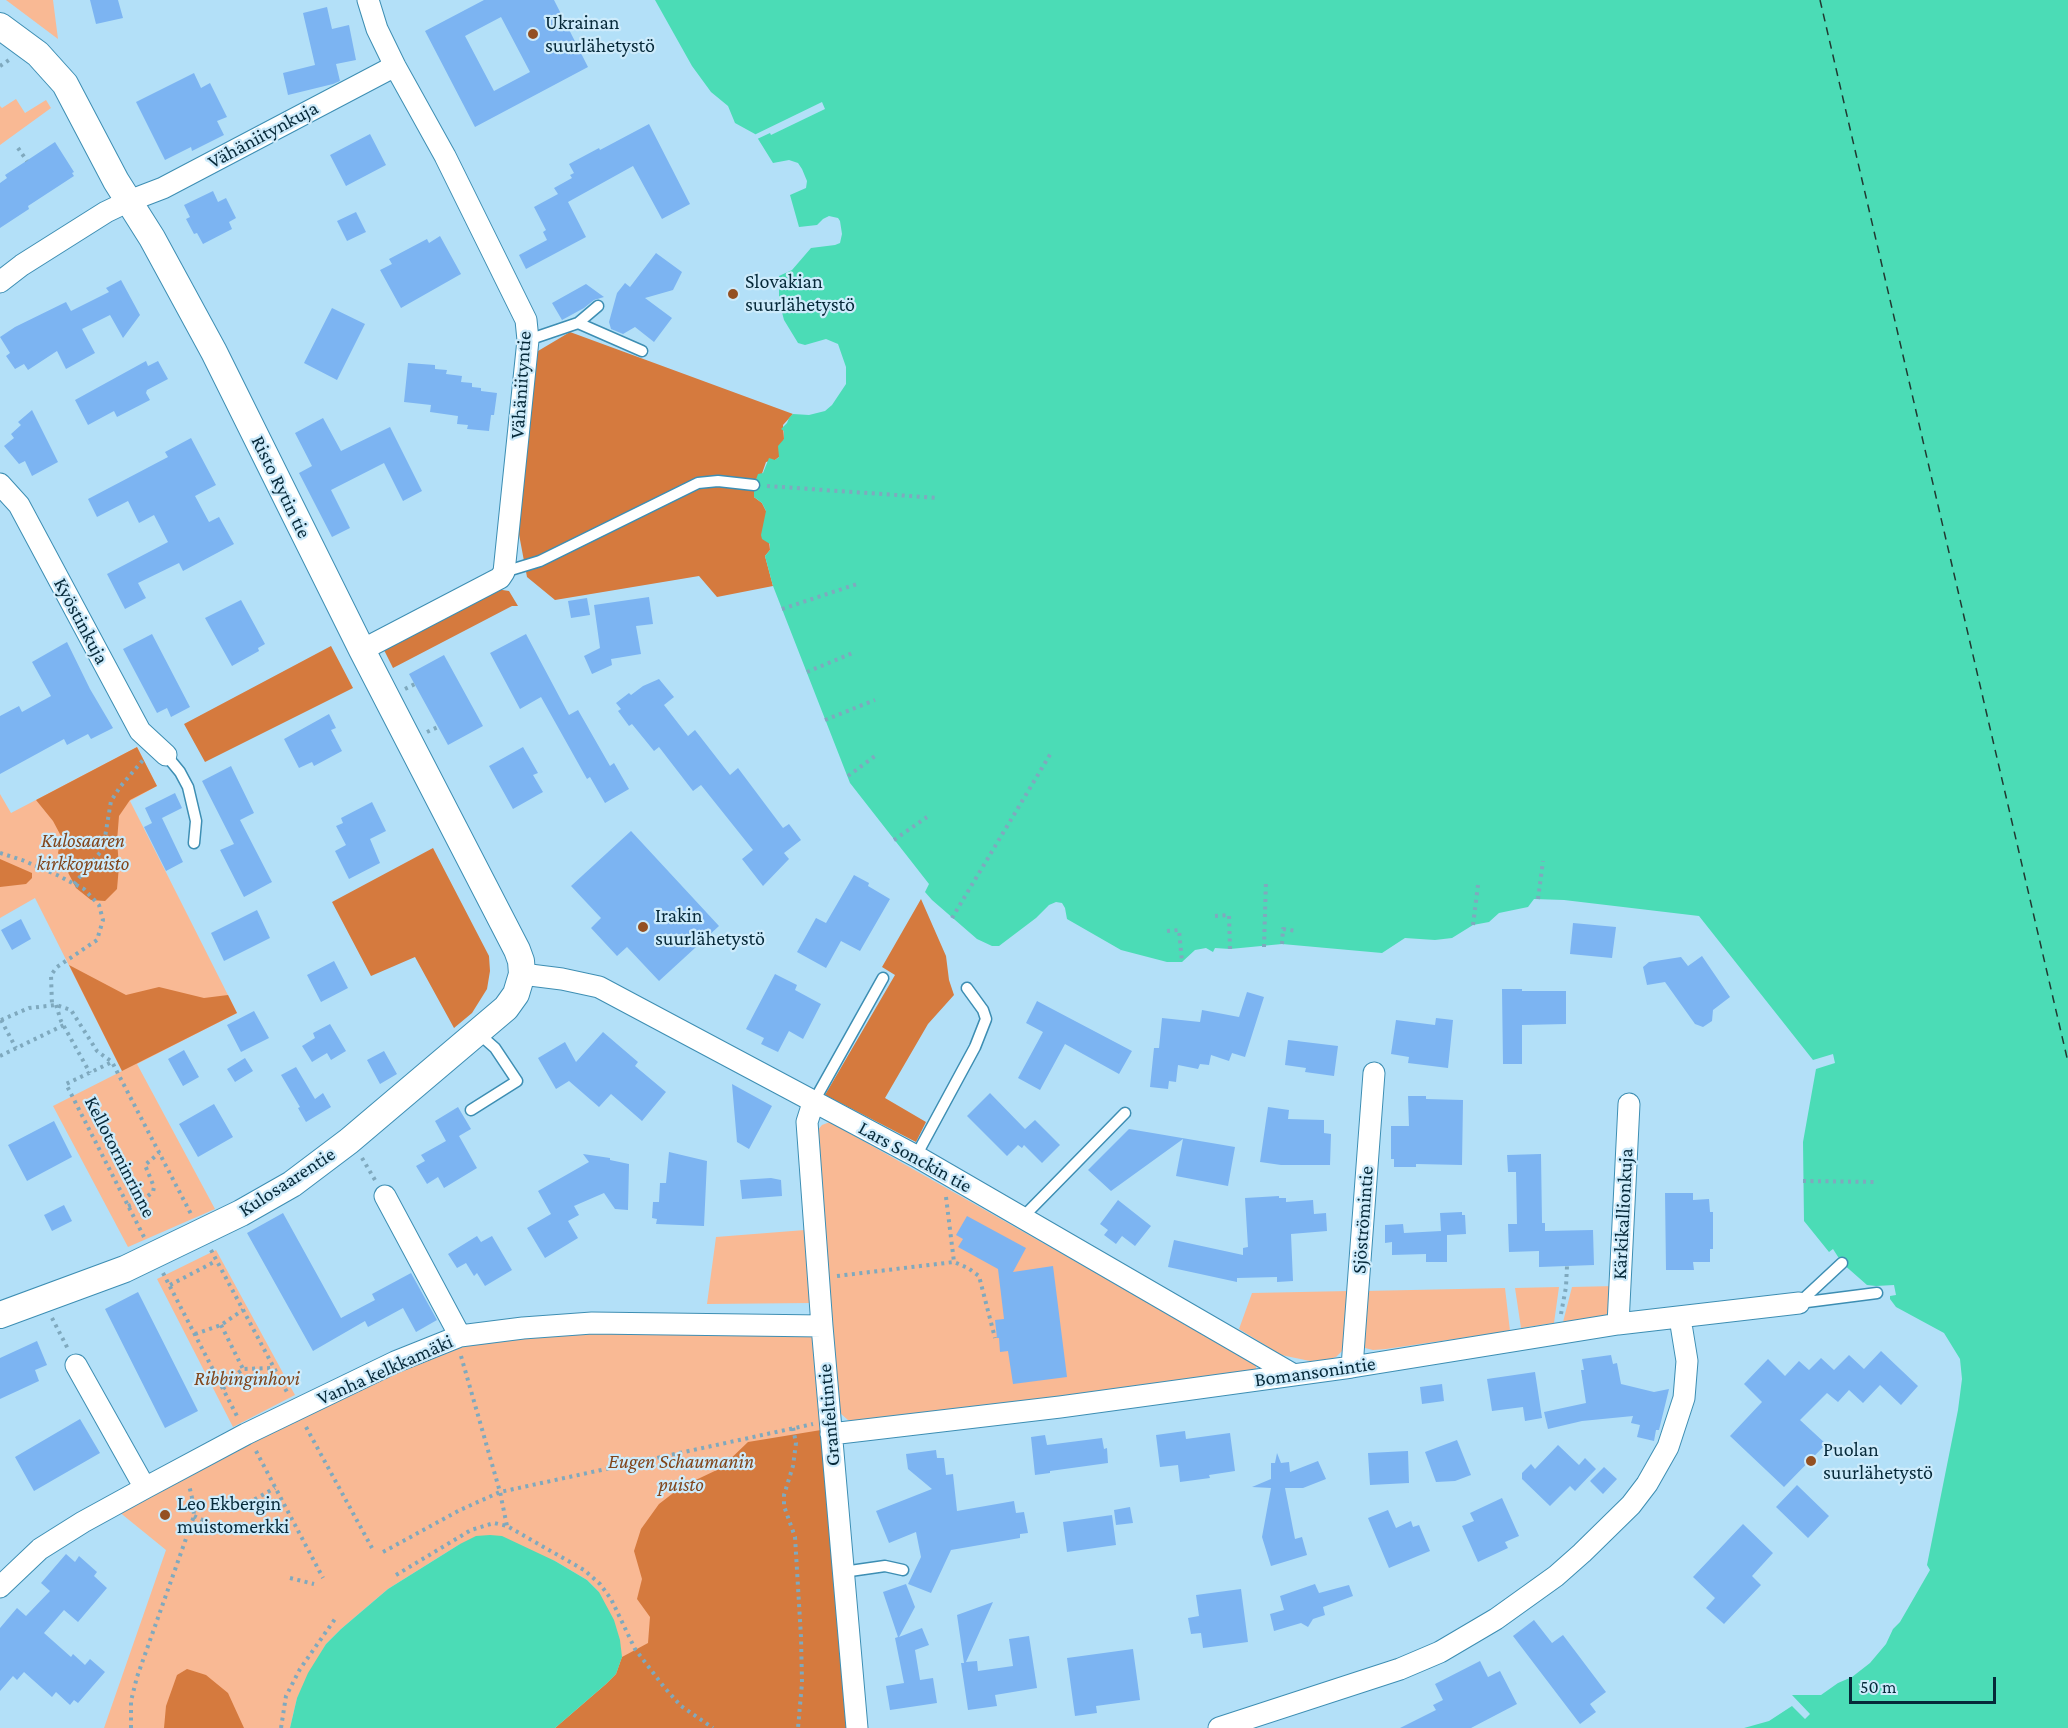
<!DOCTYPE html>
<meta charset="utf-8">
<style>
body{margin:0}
#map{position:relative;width:2068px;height:1728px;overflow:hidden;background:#b3e0f8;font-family:"Crimson Pro",serif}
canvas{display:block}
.scale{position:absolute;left:1849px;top:1677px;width:147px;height:27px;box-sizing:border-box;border:3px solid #062939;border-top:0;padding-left:8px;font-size:18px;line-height:21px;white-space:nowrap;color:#062939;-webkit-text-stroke:4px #cdebfb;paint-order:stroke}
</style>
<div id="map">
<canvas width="2068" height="1728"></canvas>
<div class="scale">50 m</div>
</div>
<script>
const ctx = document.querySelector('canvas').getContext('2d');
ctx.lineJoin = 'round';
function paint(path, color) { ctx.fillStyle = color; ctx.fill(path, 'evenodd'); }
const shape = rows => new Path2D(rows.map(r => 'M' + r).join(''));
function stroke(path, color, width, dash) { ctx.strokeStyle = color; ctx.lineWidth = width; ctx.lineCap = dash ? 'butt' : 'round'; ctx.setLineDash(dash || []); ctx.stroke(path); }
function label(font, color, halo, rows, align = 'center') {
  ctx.font = font + ' "Crimson Pro",serif'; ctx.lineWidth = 4.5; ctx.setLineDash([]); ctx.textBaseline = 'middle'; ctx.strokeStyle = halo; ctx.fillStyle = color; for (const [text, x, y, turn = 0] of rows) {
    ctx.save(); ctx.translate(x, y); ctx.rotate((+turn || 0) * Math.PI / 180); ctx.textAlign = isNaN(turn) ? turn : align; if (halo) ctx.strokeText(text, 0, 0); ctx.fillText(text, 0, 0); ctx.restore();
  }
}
paint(shape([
 [6,0,53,0,58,39],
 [16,99,25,113,46,100,51,108,0,145,0,106,2,108],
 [137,747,157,786,130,801,237,1013,137,1064,215,1209,128,1247,53,1106,122,1071,35,898,0,918,0,794,11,813],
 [830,1122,1256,1364,1256,1369,1253,1371,865,1423,848,1420,840,1413,839,1407,817,1131,822,1125],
 [805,1230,811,1303,707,1304,716,1237],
 [216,1250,295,1395,233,1427,157,1279],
 [1615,1286,1613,1311,1607,1316,1563,1322,1572,1287],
 [1559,1287,1554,1323,1521,1328,1515,1288],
 [1505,1288,1510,1331,1386,1349,1373,1350,1365,1348,1361,1342,1365,1291],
 [1349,1291,1343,1350,1336,1357,1326,1360,1310,1361,1281,1355,1239,1329,1252,1293],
 [533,1333,810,1335,812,1338,846,1728,555,1728,606,1684,599,1592,587,1580,555,1561,460,1544,388,1589,341,1629,326,1644,297,1698,290,1728,104,1728,166,1550,118,1511,258,1435,452,1347]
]), '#f9b994');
paint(shape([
 [570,332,793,414,783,425,784,439,779,457,775,460,766,462,754,497,762,503,766,511,770,550,765,556,773,586,717,597,699,576,555,600,527,577,518,529,533,354],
 [496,589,509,591,518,606,512,606,393,668,384,650],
 [331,646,353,688,205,762,184,724],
 [137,747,157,786,130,800,119,816,117,841,119,866,117,889,105,901,91,900,76,888,58,853,61,836,53,821,36,800],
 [433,848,489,956,490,971,487,989,472,1013,454,1028,415,957,371,976,332,902],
 [0,859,32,873,32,878,26,884,0,887],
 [921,899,946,956,949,980,954,995,928,1024,885,1098,926,1122,916,1142,825,1095,895,975,882,967],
 [69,965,126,995,159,987,204,998,228,995,237,1013,122,1071],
 [821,1430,846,1728,555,1728,606,1684,616,1674,622,1657,648,1643,650,1617,637,1599,642,1579,634,1551,641,1529,659,1504,681,1487,721,1468,748,1442],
 [187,1669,206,1675,228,1693,244,1728,164,1728,166,1706,177,1675]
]), '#d57a3e');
paint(shape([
 [655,0,2068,0,2068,1728,1744,1728,1769,1721,1792,1706,1805,1719,1810,1714,1792,1695,1821,1695,1838,1683,1852,1677,1870,1663,1886,1644,1893,1629,1900,1622,1930,1570,1927,1565,1958,1410,1962,1379,1960,1359,1944,1333,1896,1307,1890,1299,1890,1296,1896,1295,1894,1285,1876,1286,1867,1285,1842,1263,1833,1249,1829,1252,1804,1221,1803,1142,1816,1069,1835,1063,1833,1054,1813,1060,1699,916,1564,900,1534,899,1528,907,1499,913,1489,922,1473,925,1452,938,1435,940,1405,938,1382,953,1282,944,1230,949,1215,948,1213,952,1206,948,1195,950,1182,962,1167,962,1121,950,1067,919,1065,908,1062,903,1056,902,1049,905,1036,918,999,946,992,946,977,939,932,900,925,892,929,884,850,783,773,586,765,556,770,550,770,544,762,539,761,535,766,511,762,503,754,497,754,485,758,474,763,473,769,458,775,460,779,457,778,446,784,439,784,431,781,429,787,423,789,418,793,414,809,415,825,411,832,405,846,384,846,367,838,344,826,339,805,345,798,343,784,320,779,301,779,276,792,270,811,248,835,245,840,243,842,234,840,221,838,218,829,216,823,219,817,225,799,227,790,195,806,188,807,181,802,169,798,163,789,160,773,163,755,134,735,123,728,106,711,92,692,66],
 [490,1535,502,1536,555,1561,587,1580,599,1592,614,1620,620,1640,622,1657,616,1674,606,1684,555,1728,290,1728,297,1698,308,1673,326,1644,341,1629,388,1589,460,1544,476,1536]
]), '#4bdcb6');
paint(shape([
 [822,102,825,109,771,135,770,133,755,140,752,136]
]), '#b3e0f8');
stroke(shape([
 [1820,0,2068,1062]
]), '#213931', 1.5, [8, 6]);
paint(shape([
 [90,0,118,0,123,18,96,24],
 [484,0,554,0,588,67,475,127,425,31],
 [501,17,530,72,494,91,465,36],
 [327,7,332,29,349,25,356,60,336,64,340,81,333,84,288,95,283,73,315,65,303,13],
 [194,73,201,88,210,83,227,117,217,121,224,135,192,151,191,147,165,160,136,102],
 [649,124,690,204,662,219,633,166,568,202,586,237,526,269,519,255,547,240,543,232,546,230,534,207,558,194,554,188,572,178,570,175,574,173,569,164,599,148,600,150],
 [370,134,386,165,346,186,330,155],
 [55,142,74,172,72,173,74,176,28,206,29,209,0,228,0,183,7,178,5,175],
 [213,191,218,202,226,198,236,218,229,222,232,229,203,244,197,233,194,234,186,219,190,217,184,205],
 [356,212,366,232,347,241,337,221],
 [440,236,461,274,401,308,380,270,392,264,389,259,427,239,429,243],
 [656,253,682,272,673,290,645,298,672,318,654,342,635,327,623,334,611,329,609,322,617,293,625,283,630,287],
 [121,280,140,315,123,338,110,315,82,329,95,353,66,369,57,351,28,370,24,364,15,369,6,356,10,353,0,337,15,327,66,302,71,311,109,292,106,288],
 [586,284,604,297,594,300,584,308,562,320,552,303],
 [332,308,365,324,337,380,304,363],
 [146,361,148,366,158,361,168,379,147,390,146,393,150,400,117,417,114,411,88,425,75,400],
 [408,363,435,365,435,369,447,370,446,374,462,376,461,382,472,383,472,387,481,388,481,391,497,393,494,415,491,415,489,431,467,429,468,425,457,424,458,416,430,412,431,405,404,402],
 [32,410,58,462,32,476,25,461,19,464,4,446,14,438,11,434,21,425,18,422],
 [323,418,341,451,390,427,422,491,403,501,384,463,331,490,350,528,332,537,299,473,312,466,295,433],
 [191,438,216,485,195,496,209,522,219,517,234,544,183,571,179,563,138,583,146,598,125,609,107,574,168,542,154,515,139,523,128,501,97,517,88,499,168,457,165,452],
 [649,597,653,624,636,626,641,654,611,659,612,665,592,674,584,656,600,648,594,605],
 [587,598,590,615,571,618,568,601],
 [241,600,265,644,258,648,259,651,232,666,205,618],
 [152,634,190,707,171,717,167,708,157,713,123,649],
 [526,634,569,715,578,710,610,766,614,763,629,789,605,803,590,777,587,779,541,697,520,709,490,653],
 [67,642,90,689,113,728,91,739,88,734,67,745,64,739,0,774,0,716,19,706,22,712,51,696,32,662],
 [444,655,483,726,448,745,409,674],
 [659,679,674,697,664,705,688,736,695,730,730,775,738,768,783,828,789,824,801,840,784,853,789,859,763,886,742,859,753,850,701,785,693,791,659,747,654,751,632,724,629,726,618,711,621,709,616,703,629,693,631,695,643,686],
 [329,714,336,728,331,730,342,751,314,766,312,762,299,768,284,739],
 [523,747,538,773,533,775,543,792,513,809,489,766],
 [231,766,254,813,240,820,272,882,244,897,220,850,234,844,202,781],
 [175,793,182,808,152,823,145,808],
 [372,802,386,831,370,839,380,863,349,879,335,851,346,845,336,826,343,823,341,818],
 [162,818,183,862,166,871,144,827],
 [631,831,719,926,659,981,627,947,617,956,591,928,601,918,571,886],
 [854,875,869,883,868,886,890,899,860,951,841,941,826,968,797,952,816,918,826,923],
 [257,910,270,938,224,961,211,933],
 [21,919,31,939,12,950,1,930],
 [1573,923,1616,927,1612,958,1570,954],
 [1702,956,1730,997,1713,1010,1712,1021,1703,1027,1695,1024,1665,982,1647,985,1643,967,1649,962,1681,957,1688,966],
 [334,961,348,988,321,1002,307,975],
 [775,974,797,985,795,990,821,1004,803,1039,789,1031,778,1052,761,1044,764,1038,746,1029],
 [1502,989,1522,989,1522,991,1566,991,1566,1024,1522,1025,1522,1064,1503,1064],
 [1247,992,1264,997,1245,1057,1232,1053,1229,1061,1211,1055,1209,1065,1200,1064,1198,1069,1178,1065,1176,1082,1169,1081,1168,1089,1150,1087,1154,1048,1159,1048,1162,1018,1200,1022,1202,1010,1239,1017],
 [1037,1001,1132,1051,1119,1074,1065,1044,1040,1090,1018,1078,1043,1032,1026,1023],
 [254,1011,269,1038,241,1052,227,1025],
 [1436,1018,1453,1020,1448,1068,1408,1063,1409,1057,1391,1054,1396,1020,1435,1025],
 [330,1024,346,1051,331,1060,327,1053,312,1062,302,1046,315,1038,313,1033],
 [603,1032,638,1062,635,1066,666,1092,642,1121,611,1094,599,1107,569,1081,556,1089,538,1058,565,1042,576,1062],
 [1288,1040,1338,1046,1334,1076,1305,1072,1306,1068,1285,1065],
 [184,1050,199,1077,183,1086,168,1059],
 [384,1051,397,1074,380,1084,367,1060],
 [245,1058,253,1071,235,1082,227,1069],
 [296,1067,315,1099,323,1093,331,1107,306,1122,298,1108,300,1107,281,1075],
 [732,1084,772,1106,749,1149,737,1142],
 [990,1093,1025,1129,1035,1120,1060,1145,1042,1163,1024,1145,1022,1148,1018,1145,1007,1156,967,1116],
 [1408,1096,1426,1096,1426,1099,1463,1100,1462,1165,1416,1164,1416,1167,1394,1167,1394,1159,1391,1159,1391,1126,1409,1126],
 [214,1104,233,1137,198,1157,179,1124],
 [458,1107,471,1129,459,1136,477,1168,444,1188,438,1177,427,1184,416,1166,425,1161,421,1155,446,1141,435,1121],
 [1268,1107,1289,1110,1288,1119,1324,1120,1324,1133,1331,1134,1330,1165,1281,1165,1260,1162],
 [54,1121,72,1157,27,1181,8,1145],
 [1129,1129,1235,1147,1228,1186,1176,1176,1183,1139,1111,1191,1088,1170],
 [669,1152,707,1161,704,1226,656,1224,657,1219,652,1218,653,1202,659,1202,660,1183,666,1183],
 [583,1154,610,1158,610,1160,629,1164,628,1210,615,1209,604,1193,574,1206,579,1215,568,1221,578,1238,545,1258,527,1228,551,1214,538,1191,589,1162],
 [1541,1154,1542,1223,1545,1223,1545,1231,1593,1230,1594,1265,1539,1267,1539,1251,1509,1252,1508,1224,1517,1224,1516,1172,1508,1172,1507,1155],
 [771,1178,781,1180,782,1196,742,1199,740,1180],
 [1665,1193,1693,1193,1693,1200,1709,1199,1710,1212,1713,1212,1713,1249,1710,1249,1710,1262,1693,1262,1694,1270,1666,1270],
 [1279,1196,1279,1198,1286,1198,1286,1202,1313,1200,1314,1214,1326,1213,1327,1231,1291,1234,1293,1281,1277,1282,1277,1277,1237,1278,1237,1282,1168,1267,1174,1240,1243,1255,1243,1248,1248,1247,1245,1198],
 [1118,1200,1151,1226,1135,1246,1122,1236,1116,1244,1104,1235,1108,1230,1100,1224],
 [64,1205,72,1221,52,1231,44,1215],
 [1462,1212,1462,1215,1465,1215,1466,1234,1447,1235,1447,1262,1426,1262,1426,1254,1392,1255,1392,1242,1385,1243,1385,1225,1403,1224,1404,1233,1441,1231,1440,1213],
 [283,1213,341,1318,375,1300,372,1294,411,1273,437,1320,416,1332,403,1308,368,1327,365,1321,313,1351,247,1233],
 [967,1216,1026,1248,1013,1272,1053,1266,1067,1377,1013,1384,1008,1351,1000,1352,999,1338,997,1338,995,1320,1004,1319,998,1269,958,1247,963,1239,956,1235],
 [477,1236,481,1242,492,1236,512,1270,485,1286,477,1273,474,1276,466,1263,457,1268,448,1254],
 [138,1292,198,1411,165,1428,105,1309],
 [37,1341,47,1365,35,1370,39,1381,0,1399,0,1358],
 [1881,1351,1918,1386,1901,1405,1880,1385,1863,1403,1849,1390,1838,1402,1827,1393,1800,1420,1826,1444,1784,1487,1730,1436,1762,1402,1744,1384,1768,1359,1785,1376,1799,1361,1809,1370,1821,1358,1834,1370,1849,1355,1864,1369],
 [1611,1355,1613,1364,1617,1363,1621,1384,1654,1392,1669,1389,1659,1430,1656,1430,1654,1441,1637,1437,1640,1425,1631,1423,1633,1416,1582,1421,1548,1429,1544,1412,1586,1403,1581,1370,1584,1370,1582,1359],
 [1535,1372,1542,1418,1525,1421,1523,1407,1492,1411,1487,1379],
 [1442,1384,1444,1401,1422,1404,1420,1387],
 [80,1419,100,1453,34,1491,15,1457],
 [1185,1431,1186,1439,1230,1433,1235,1471,1209,1475,1210,1478,1180,1482,1178,1465,1160,1467,1156,1435],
 [1045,1435,1047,1445,1102,1438,1104,1449,1107,1448,1108,1463,1050,1471,1050,1473,1035,1475,1031,1437],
 [1457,1440,1471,1475,1455,1481,1436,1482,1425,1452],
 [1558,1445,1579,1465,1585,1458,1596,1469,1575,1491,1570,1486,1550,1506,1522,1479,1522,1473,1531,1464,1535,1469],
 [936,1450,937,1458,944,1458,946,1475,953,1474,957,1511,1014,1501,1016,1513,1024,1512,1028,1533,1020,1534,1020,1538,951,1550,931,1593,908,1584,921,1557,916,1532,889,1543,876,1511,932,1489,908,1469,906,1454],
 [1408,1451,1409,1483,1370,1485,1368,1453],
 [1277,1453,1281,1463,1289,1462,1290,1472,1318,1461,1326,1479,1303,1488,1285,1488,1295,1539,1302,1537,1307,1555,1271,1566,1262,1537,1271,1488,1252,1487,1271,1479,1271,1463,1275,1463],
 [1604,1467,1617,1479,1603,1494,1590,1481],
 [1797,1485,1829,1516,1808,1538,1776,1507],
 [1502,1498,1519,1536,1505,1542,1508,1548,1478,1562,1462,1526,1474,1521,1470,1513],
 [1130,1507,1133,1523,1116,1525,1114,1510],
 [1388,1510,1396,1528,1411,1521,1413,1527,1419,1525,1430,1551,1389,1568,1368,1518],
 [1112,1515,1116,1545,1067,1552,1063,1522],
 [1743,1524,1773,1553,1752,1576,1761,1585,1724,1624,1706,1608,1715,1598,1693,1577],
 [66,1554,75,1562,79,1556,97,1572,94,1576,107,1588,78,1622,64,1610,44,1633,71,1657,73,1654,85,1665,90,1659,105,1672,78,1703,74,1700,70,1705,56,1692,52,1697,24,1672,17,1680,13,1676,0,1691,0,1628,17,1608,26,1616,50,1591,41,1583],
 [906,1584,915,1607,899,1637,922,1628,929,1645,915,1650,920,1680,933,1678,937,1703,890,1710,886,1686,904,1683,895,1638,898,1637,883,1592],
 [1315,1584,1319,1593,1349,1585,1353,1596,1323,1607,1325,1615,1313,1619,1308,1627,1301,1623,1274,1631,1270,1614,1284,1610,1280,1596],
 [1241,1589,1248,1642,1203,1648,1201,1633,1191,1634,1188,1618,1199,1616,1196,1595],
 [993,1602,966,1662,977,1661,978,1671,1013,1666,1009,1639,1029,1636,1037,1688,995,1695,997,1706,968,1710,961,1663,964,1663,957,1615],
 [1534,1620,1552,1643,1563,1635,1606,1692,1590,1704,1596,1712,1580,1724,1513,1636],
 [1133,1649,1140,1700,1096,1706,1097,1713,1075,1716,1067,1658],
 [1480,1661,1488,1677,1500,1671,1517,1704,1471,1728,1400,1728,1436,1710,1433,1705,1443,1700,1435,1684]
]), '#7cb4f2');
const service = shape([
 [578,323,642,351],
 [528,340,578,323,598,306],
 [504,572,540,561,698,483,718,481,754,485],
 [166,755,180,772,188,787,196,821,194,843],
 [813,1103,883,978],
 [471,1110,517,1081,495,1048,478,1033],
 [916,1156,975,1047,986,1019,983,1010,967,988],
 [1023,1217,1125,1113],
 [1799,1303,1877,1293],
 [1799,1303,1842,1263],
 [843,1572,885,1566,903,1570]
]);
const minor = shape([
 [0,282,22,265,106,212,129,201,163,188,395,66],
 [0,484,19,505,140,731,166,755],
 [362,650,500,578,504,572,528,340,526,320,445,156,395,66,377,29,368,0],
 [522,974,562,979,599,987,916,1156,1294,1375],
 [813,1103,807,1122,822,1326,857,1728],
 [385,1196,460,1336],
 [1618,1324,1629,1104],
 [76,1365,145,1488],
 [1352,1367,1374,1073],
 [831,1434,1060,1407,1352,1367,1618,1324,1799,1303],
 [0,1587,40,1549,83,1522,145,1488,246,1434,395,1362,460,1336,523,1328,592,1323,822,1326],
 [1219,1728,1400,1669,1440,1652,1496,1619,1556,1576,1582,1553,1631,1505,1647,1484,1668,1447,1684,1398,1687,1361,1680,1318]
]);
const tertiary = shape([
 [0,26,38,54,65,84,116,181,152,238,214,352,362,650,517,950,521,961,522,974,516,994,506,1008,349,1141,292,1184,241,1213,125,1269,0,1315]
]);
stroke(service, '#3d8eb3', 13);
stroke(minor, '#3d8eb3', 23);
stroke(tertiary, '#3d8eb3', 28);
stroke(shape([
 [0,66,9,60],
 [18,148,27,161],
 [767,486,939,498],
 [782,609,857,584],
 [807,672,855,652],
 [405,689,415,684],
 [825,720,875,700],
 [427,732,438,727],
 [848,776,875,756],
 [894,840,927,817],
 [0,853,22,860,57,875,84,889,99,905,103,920,97,940,57,967,51,975,52,1005],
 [74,884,103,849,111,801,120,787,143,760],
 [1538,899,1543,861],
 [1215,916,1229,915,1230,949],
 [952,918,1051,753],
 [1473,925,1478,885],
 [1167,931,1179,930,1182,962],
 [1282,944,1283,929,1296,931],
 [1264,947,1266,880],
 [56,1005,61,1021,90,1073],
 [1,1020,29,1008,56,1005,71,1010,97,1051,112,1062],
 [1,1020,16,1048],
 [0,1056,64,1025],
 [362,1158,375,1180],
 [1803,1181,1877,1182],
 [946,1197,954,1262],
 [128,1206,141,1201,153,1192,154,1187,145,1165,159,1153],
 [144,1237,66,1084,112,1062,191,1214],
 [211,1250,288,1394],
 [163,1273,238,1418],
 [837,1276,954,1262,968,1268,979,1276,995,1338],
 [170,1285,216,1261],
 [1561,1314,1566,1287,1567,1266],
 [52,1318,68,1349],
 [221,1325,243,1369],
 [195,1334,221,1325,243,1310],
 [461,1356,500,1492,507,1526],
 [223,1389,232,1378,243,1369,273,1368],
 [306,1427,372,1548],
 [793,1428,796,1443,793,1466,784,1495,784,1506,795,1537,801,1637,802,1683,798,1728],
 [256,1451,323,1578],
 [248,1503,275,1488],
 [194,1516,209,1523],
 [383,1552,460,1510,500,1492,813,1424],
 [396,1575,471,1530,494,1523,507,1526,584,1570,600,1584,611,1599,635,1649,664,1687,681,1706,713,1728],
 [290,1578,314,1584],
 [131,1728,131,1701,137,1677,194,1516,193,1502,189,1485],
 [281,1728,286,1696,300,1669,335,1619]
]), '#7fa9be', 4, [3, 4.5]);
stroke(service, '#fff', 10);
stroke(minor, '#fff', 21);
stroke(tertiary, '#fff', 26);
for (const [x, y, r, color] of [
 [533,34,6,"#945022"],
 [733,294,6,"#945022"],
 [643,927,6,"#945022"],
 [1811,1461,6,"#945022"],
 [165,1515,6,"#945022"]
]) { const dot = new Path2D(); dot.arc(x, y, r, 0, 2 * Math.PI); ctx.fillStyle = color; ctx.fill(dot); stroke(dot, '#cdebfb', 2); }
label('20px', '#062939', '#cdebfb', [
 ["Ukrainan",545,23],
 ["suurlähetystö",545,46],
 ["Slovakian",745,282],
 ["suurlähetystö",745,305],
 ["Irakin",655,916],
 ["suurlähetystö",655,939],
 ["Puolan",1823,1450],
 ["suurlähetystö",1823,1473],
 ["Leo Ekbergin",177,1504],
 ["muistomerkki",177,1527]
], 'left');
label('20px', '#062939', '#cdebfb', [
 ["Vähäniitynkuja",263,135,-28],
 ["Vähäniityntie",521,385,-86],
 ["Risto Rytin tie",281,487,64],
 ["Kyöstinkuja",81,621,62],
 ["Kellotorninrinne",120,1157,63],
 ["Lars Sonckin tie",915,1157,29],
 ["Kulosaarentie",287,1182,-33],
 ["Kärkikallionkuja",1623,1214,-87],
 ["Sjöströmintie",1363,1220,-86],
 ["Vanha kelkkamäki",385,1370,-24],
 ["Bomansonintie",1315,1372,-8],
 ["Granfeltintie",829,1415,-95]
]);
label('italic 20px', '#81451b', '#cdebfb', [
 ["Kulosaaren",83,841],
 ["kirkkopuisto",83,864],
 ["Ribbinginhovi",247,1379],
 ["Eugen Schaumanin",681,1462],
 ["puisto",681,1485]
]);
</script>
